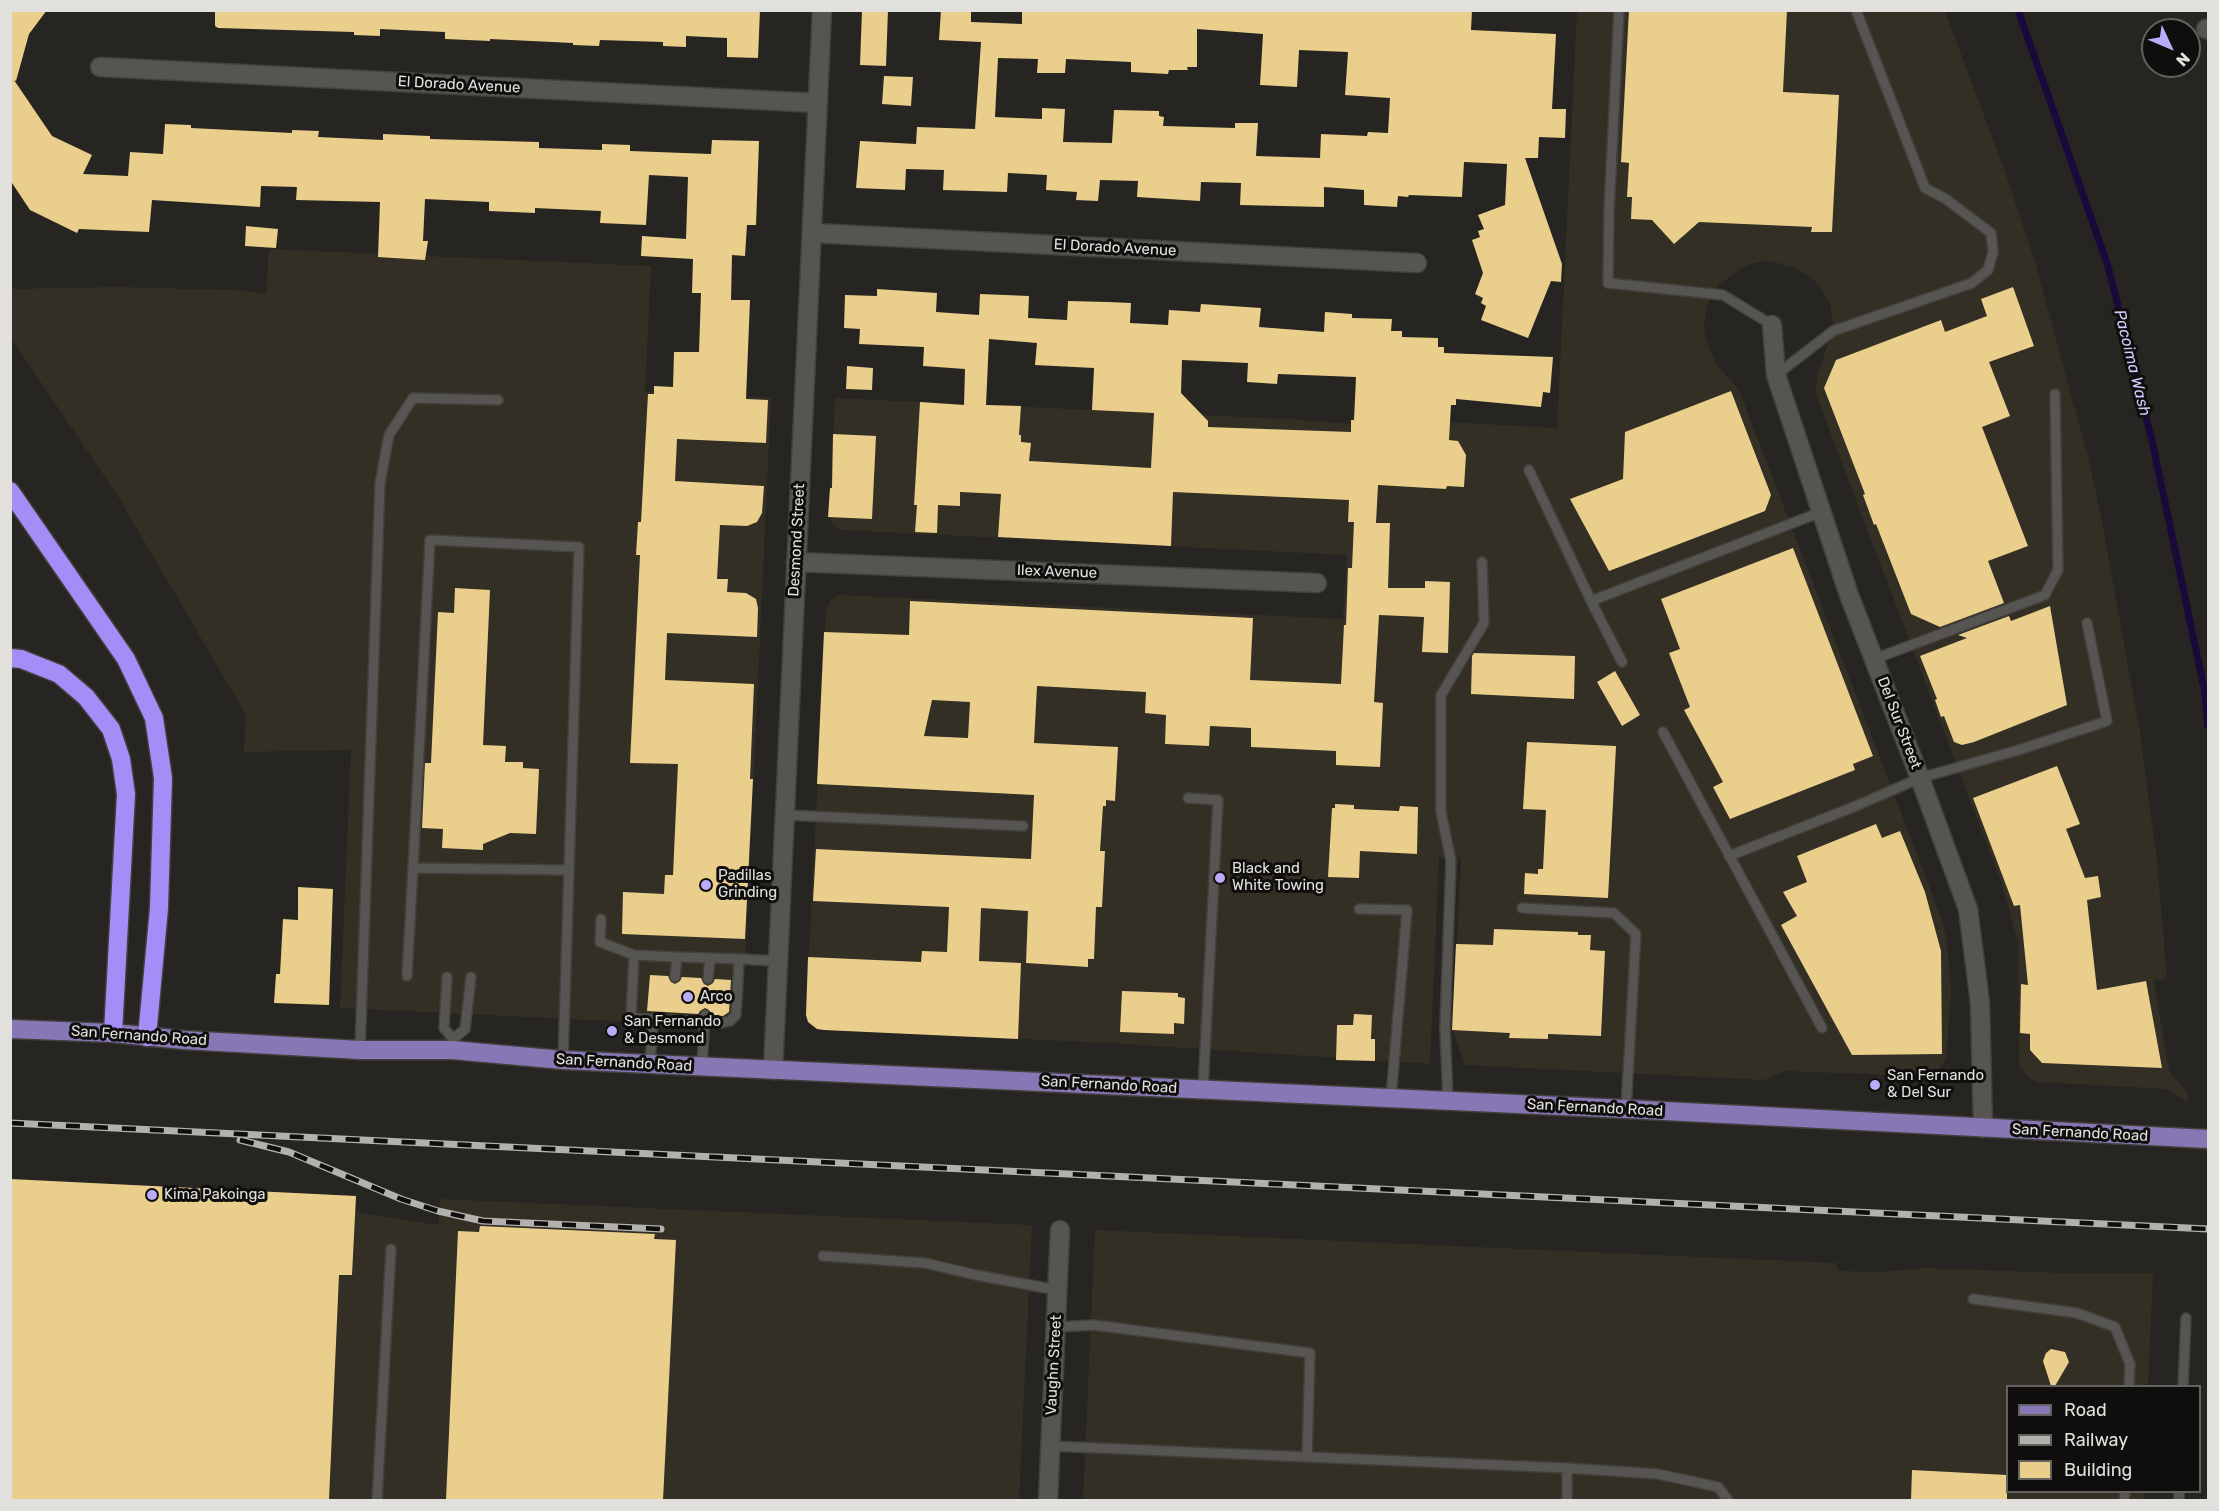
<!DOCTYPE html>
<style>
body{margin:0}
#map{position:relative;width:2219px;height:1511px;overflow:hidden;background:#272521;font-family:Rubik,sans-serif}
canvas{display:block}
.frame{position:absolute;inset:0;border:12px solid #e1e0dd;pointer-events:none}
.legend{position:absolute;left:2006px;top:1385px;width:195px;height:108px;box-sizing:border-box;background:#0f0e0d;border:2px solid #636260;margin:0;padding:8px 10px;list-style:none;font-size:18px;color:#e1e0dd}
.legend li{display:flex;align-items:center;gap:12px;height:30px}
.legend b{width:30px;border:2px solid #636260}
.north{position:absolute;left:2141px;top:18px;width:60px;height:60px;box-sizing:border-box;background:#0f0e0d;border:2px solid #636260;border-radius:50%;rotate:134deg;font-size:16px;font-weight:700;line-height:24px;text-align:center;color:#e1e0dd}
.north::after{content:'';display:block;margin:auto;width:21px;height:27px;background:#b9abf7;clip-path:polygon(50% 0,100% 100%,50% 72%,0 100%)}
</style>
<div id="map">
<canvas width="2219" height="1511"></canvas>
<div class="frame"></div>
<ul class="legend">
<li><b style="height:8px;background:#8677b5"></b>Road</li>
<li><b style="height:8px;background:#b2b1ae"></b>Railway</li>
<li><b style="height:16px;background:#eace8c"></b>Building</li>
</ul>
<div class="north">N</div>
</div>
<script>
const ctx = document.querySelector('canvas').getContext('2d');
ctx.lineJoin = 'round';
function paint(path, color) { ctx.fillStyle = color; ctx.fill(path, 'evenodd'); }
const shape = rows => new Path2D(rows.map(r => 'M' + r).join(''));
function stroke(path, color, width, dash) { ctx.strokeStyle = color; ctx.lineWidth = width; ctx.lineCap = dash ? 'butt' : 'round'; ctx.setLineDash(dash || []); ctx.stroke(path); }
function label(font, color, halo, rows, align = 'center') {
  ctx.font = font + ' Rubik,sans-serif'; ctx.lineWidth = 6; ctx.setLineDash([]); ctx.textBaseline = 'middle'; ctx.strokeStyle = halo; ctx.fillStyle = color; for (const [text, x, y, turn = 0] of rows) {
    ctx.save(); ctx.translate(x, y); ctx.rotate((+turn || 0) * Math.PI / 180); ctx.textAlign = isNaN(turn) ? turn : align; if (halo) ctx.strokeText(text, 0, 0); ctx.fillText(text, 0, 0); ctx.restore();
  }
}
paint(shape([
 [1577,11,1945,11,2004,169,2035,262,2088,457,2101,516,2140,733,2157,861,2167,979,2154,981,2169,1071,2188,1094,2187,1102,2168,1089,2037,1082,2028,1077,2019,1065,2018,943,2002,884,1816,395,1817,376,1831,334,1833,322,1830,305,1821,288,1811,277,1796,268,1774,262,1764,261,1745,266,1718,285,1707,306,1704,327,1706,339,1716,364,1739,390,1941,917,1946,935,1951,991,1946,1059,1938,1071,1922,1076,1784,1071,1764,1080,1465,1065,1453,1031,1461,857,1439,857,1430,1064,1109,1043,824,1030,806,1015,826,610,831,600,837,596,844,595,1343,619,1347,555,842,530,833,524,830,514,835,398,1288,419,1352,424,1353,417,1557,428],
 [269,249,651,266,645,392,771,398,743,1006,737,1019,632,1022,340,1008,351,750,244,752,246,715,119,498,11,338,10,289,115,287,237,290,266,294],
 [11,1179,356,1196,356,1212,438,1225,441,1199,1032,1225,1019,1500,11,1500],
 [1095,1230,1836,1263,1838,1271,1882,1272,1924,1268,2064,1273,2153,1273,2148,1386,2008,1386,2008,1492,2144,1492,2144,1500,1083,1500]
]), '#332f25');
stroke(shape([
 [2018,10,2108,266,2153,445,2204,688,2208,726]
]), '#1a093b', 7);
paint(shape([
 [10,10,47,10,29,34,16,81,14,80,52,136,92,155,83,174,128,176,130,152,163,154,165,124,191,125,191,128,292,133,292,130,319,131,318,137,383,140,383,134,430,136,430,139,539,142,539,148,602,150,602,144,630,145,630,151,711,154,712,140,759,141,756,225,747,225,745,256,732,255,731,300,750,300,746,399,768,400,766,443,677,439,675,481,764,486,762,513,757,522,747,526,720,525,717,579,728,579,727,592,746,593,756,599,758,608,757,637,667,633,665,680,754,684,750,779,753,779,745,939,622,934,623,892,664,894,665,875,673,875,678,764,630,763,640,555,636,555,638,522,641,522,648,394,654,394,654,386,673,387,674,352,699,352,701,293,692,293,693,259,641,256,642,236,686,239,688,177,649,175,646,225,600,223,601,211,535,208,535,213,489,211,489,202,425,199,423,241,428,241,425,260,378,257,380,202,296,200,297,187,261,186,260,207,152,200,149,232,79,229,77,233,30,210,10,180],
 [215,10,760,10,758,58,727,57,727,38,686,36,686,47,663,46,663,42,600,40,599,46,573,45,573,43,490,39,490,41,445,39,445,32,380,29,380,36,354,35,354,32,218,28,215,26],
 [862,10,888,10,886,66,860,65],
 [941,10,971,10,971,22,1022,24,1022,10,1472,10,1471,30,1556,34,1552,109,1566,109,1565,138,1539,137,1538,158,1525,158,1562,264,1561,282,1551,281,1528,338,1481,320,1486,306,1481,303,1483,298,1475,294,1483,273,1472,240,1480,237,1478,231,1484,229,1478,215,1505,205,1507,164,1464,162,1462,197,1409,195,1408,197,1398,196,1397,207,1364,205,1364,190,1324,187,1324,207,1240,205,1241,183,1201,182,1200,201,1137,197,1138,181,1100,180,1098,201,1076,200,1077,192,1046,190,1047,175,1008,173,1007,192,943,190,944,170,906,169,905,190,856,188,860,141,916,144,917,127,975,129,981,42,939,40],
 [1197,29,1263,34,1260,85,1297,87,1299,50,1348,52,1345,95,1390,98,1388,133,1368,132,1367,136,1321,134,1320,158,1256,156,1258,123,1235,123,1235,128,1163,126,1164,117,1159,116,1159,111,1114,110,1112,143,1063,142,1065,109,1042,108,1042,119,995,117,998,58,1038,59,1037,73,1065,73,1066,59,1131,62,1131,72,1168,74,1169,70,1188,70,1187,67,1197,67],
 [1629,10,1787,10,1783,92,1839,95,1832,232,1811,232,1812,227,1699,222,1674,244,1652,220,1631,219,1632,197,1627,197,1629,163,1621,162],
 [884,76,913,77,911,106,882,104],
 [246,226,278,229,276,248,245,246],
 [2013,287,2034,346,1989,362,2010,416,1982,427,2028,546,1988,561,2004,603,1940,627,1911,614,1876,524,1874,525,1863,495,1865,494,1824,388,1836,360,1941,320,1945,332,1987,316,1981,299],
 [877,289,937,293,936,312,979,315,980,294,1029,296,1028,318,1067,320,1068,301,1108,302,1131,303,1130,323,1168,325,1169,310,1200,312,1201,304,1261,308,1259,327,1324,332,1325,312,1352,314,1352,318,1392,319,1391,331,1402,331,1402,337,1438,338,1438,347,1444,347,1444,353,1553,357,1550,393,1543,392,1541,407,1456,399,1456,405,1451,405,1449,440,1458,441,1466,455,1464,487,1447,486,1446,489,1378,485,1376,523,1390,523,1388,588,1425,588,1425,581,1450,582,1448,653,1422,652,1424,617,1379,615,1374,702,1383,703,1380,767,1336,765,1336,751,1251,747,1251,728,1210,726,1209,746,1165,744,1166,715,1145,713,1146,692,1037,686,1034,743,1118,747,1115,801,1106,800,1106,806,1103,806,1100,851,1105,851,1102,907,1096,907,1094,959,1088,959,1088,967,1026,963,1028,911,981,908,979,961,1021,963,1018,1039,824,1030,817,1029,808,1022,806,1015,808,957,921,962,922,951,947,952,949,907,813,901,816,849,1031,859,1034,795,817,784,824,632,909,635,910,601,1253,618,1250,680,1341,684,1344,625,1346,625,1348,568,1352,568,1354,522,1348,522,1349,500,1173,492,1171,546,998,537,1001,494,960,492,960,506,938,505,937,533,915,532,917,505,914,505,920,402,964,405,965,369,923,366,924,347,859,344,860,329,844,328,845,295,877,296],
 [989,339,1037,343,1035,365,1094,368,1092,410,1154,413,1151,468,1029,461,1031,443,1021,442,1021,435,1019,435,1021,406,986,405],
 [1182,360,1248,363,1247,382,1277,384,1278,374,1356,377,1354,420,1351,420,1351,432,1208,427,1208,421,1181,393],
 [932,700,970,702,968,738,924,736],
 [847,366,873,368,872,390,846,389],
 [1731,391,1771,495,1765,511,1609,571,1570,499,1623,479,1625,432],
 [833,434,876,436,872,519,828,517,830,488,832,488],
 [1793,548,1873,756,1853,764,1855,770,1730,819,1713,787,1723,782,1684,710,1690,707,1669,653,1680,649,1661,599],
 [455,588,490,590,483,745,506,746,505,762,523,762,523,768,539,769,536,834,510,833,483,844,483,850,442,848,443,829,422,828,425,763,431,763,438,612,454,613],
 [2050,606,2067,705,1974,742,1962,745,1954,742,1944,716,1941,717,1935,700,1937,699,1920,656,1967,638,1958,635,2009,616,2011,621],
 [1474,653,1575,656,1574,699,1471,694,1472,656],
 [1615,671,1640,715,1622,726,1597,682],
 [1527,742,1616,746,1608,898,1524,894,1525,873,1538,874,1538,869,1543,869,1546,810,1523,809],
 [2057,766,2080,824,2066,829,2085,878,2098,876,2101,897,2087,900,2097,990,2146,981,2162,1068,2042,1063,2030,1050,2030,1034,2020,1033,2021,984,2028,985,2020,905,2014,906,1973,798],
 [1335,804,1354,805,1354,809,1399,811,1400,806,1418,807,1417,854,1360,851,1359,878,1328,877,1332,808,1335,808],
 [1876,824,1882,838,1900,831,1925,892,1941,951,1942,1054,1852,1055,1781,925,1797,916,1783,892,1807,882,1797,856],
 [298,887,333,889,329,1005,274,1003,276,974,280,974,283,919,298,920],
 [1494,929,1578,932,1578,935,1591,935,1590,950,1605,951,1601,1036,1548,1034,1548,1039,1509,1038,1510,1033,1452,1030,1456,944,1493,945],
 [650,975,668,976,671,982,675,984,680,981,682,977,701,978,704,984,708,986,713,983,715,979,731,980,729,1012,723,1016,712,1015,709,1010,705,1008,700,1011,698,1014,647,1011],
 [1122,991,1178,993,1178,997,1185,998,1184,1024,1174,1023,1174,1034,1120,1032],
 [1354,1014,1372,1015,1371,1039,1375,1039,1375,1061,1336,1060,1337,1025,1353,1025],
 [10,1179,356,1196,352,1275,339,1275,329,1500,10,1500],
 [480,1226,655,1234,654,1239,676,1240,663,1500,446,1500,458,1231,479,1232],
 [2051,1349,2065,1352,2069,1362,2055,1386,2051,1386,2043,1361,2046,1353],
 [1912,1470,2007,1475,2007,1500,1911,1500]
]), '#eace8c');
const lane = shape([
 [1619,10,1609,210,1608,283,1723,295,1772,325],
 [1776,375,1833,331,1972,283,1988,270,1993,252,1991,233,1946,199,1925,188,1856,10],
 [1529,470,1591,601,1821,512],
 [1591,601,1622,662],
 [1874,659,2045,595,2058,570,2055,394],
 [1663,732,1822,1028],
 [1188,798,1218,800,1203,1090],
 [786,815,1023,826],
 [1729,856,1856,806,1920,778,2022,749,2107,721,2087,623],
 [413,868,430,540,579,547,569,870],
 [1522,908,1614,913,1636,934,1626,1109],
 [1359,909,1407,910,1391,1098],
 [601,919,600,942,634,955],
 [739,959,736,1015,730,1021,722,1023,631,1018,634,955,677,957,710,958,739,959,779,961],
 [407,976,413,868,569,870,563,1060],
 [447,977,444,1028,453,1039,452,1050],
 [675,977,677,957],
 [708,979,710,958],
 [453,1039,465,1029,471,977],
 [360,1050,380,483,389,435,413,398,498,400],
 [650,1064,653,1019],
 [702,1066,705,1015],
 [1448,1101,1445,1027,1451,861,1441,812,1441,695,1484,623,1482,562],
 [823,1256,925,1263,976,1275,1057,1290],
 [1973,1299,2077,1313,2115,1327,2130,1364,2129,1386],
 [1056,1327,1094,1325,1310,1353,1307,1457],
 [2183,1386,2186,1318],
 [1050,1446,1567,1468,1567,1500],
 [1567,1468,1658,1474,1718,1487,1728,1500],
 [377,1500,391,1249],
 [2124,1500,2125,1492],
 [2179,1500,2179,1492]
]);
const street = shape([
 [2206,29,2208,29],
 [100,67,818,103],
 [812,233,1417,263],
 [1772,325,1776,375,1849,595,1920,778,1968,909,1980,1003,1983,1128],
 [796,562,1317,583],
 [773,1070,822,10],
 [1048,1500,1060,1230]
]);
const primary = shape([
 [10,1029,113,1033,184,1040,360,1050,452,1050,563,1060,1626,1109,2208,1139]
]);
const highway = shape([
 [10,491,126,659,154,718,163,778,159,908,147,1037],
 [10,658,21,659,59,674,86,697,111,729,121,759,126,794,113,1033]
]);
stroke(lane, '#42403d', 12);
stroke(street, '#42403d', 21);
stroke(primary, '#42403d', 21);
stroke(highway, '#42403d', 21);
stroke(lane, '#575551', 9);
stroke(street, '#575551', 18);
stroke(primary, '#8677b5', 18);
stroke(highway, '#a58df8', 18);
const rail = shape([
 [10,1123,2208,1229],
 [240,1140,289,1152,401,1199,438,1211,483,1221,661,1229]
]);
stroke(rail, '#b2b1ae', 7);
stroke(rail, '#0f0e0d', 4.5, [14]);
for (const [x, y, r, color] of [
 [1220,878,6,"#b9abf7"],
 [706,885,6,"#b9abf7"],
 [688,997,6,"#b9abf7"],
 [612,1031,6,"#b9abf7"],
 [1875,1085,6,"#b9abf7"],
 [152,1195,6,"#b9abf7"]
]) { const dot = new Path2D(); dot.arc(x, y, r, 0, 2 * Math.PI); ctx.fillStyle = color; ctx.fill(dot); stroke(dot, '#0f0e0d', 2); }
label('15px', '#e1e0dd', '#0f0e0d', [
 ["El Dorado Avenue",459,85,3],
 ["El Dorado Avenue",1115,248,3],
 ["Desmond Street",797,540,-87],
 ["Ilex Avenue",1057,572,2],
 ["Del Sur Street",1899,723,69],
 ["San Fernando Road",139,1036,4],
 ["San Fernando Road",624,1063,3],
 ["San Fernando Road",1109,1085,3],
 ["San Fernando Road",1595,1108,3],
 ["San Fernando Road",2080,1133,3],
 ["Vaughn Street",1054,1365,-87]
]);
label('15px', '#e1e0dd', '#0f0e0d', [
 ["Black and",1232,869],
 ["White Towing",1232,886],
 ["Padillas",718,876],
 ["Grinding",718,893],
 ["Arco",700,997],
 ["San Fernando",624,1022],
 ["& Desmond",624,1039],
 ["San Fernando",1887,1076],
 ["& Del Sur",1887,1093],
 ["Kima Pakoinga",164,1195]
], 'left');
label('italic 16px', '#d2c9fd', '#0f0e0d', [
 ["Pacoima Wash",2132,363,76]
]);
</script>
